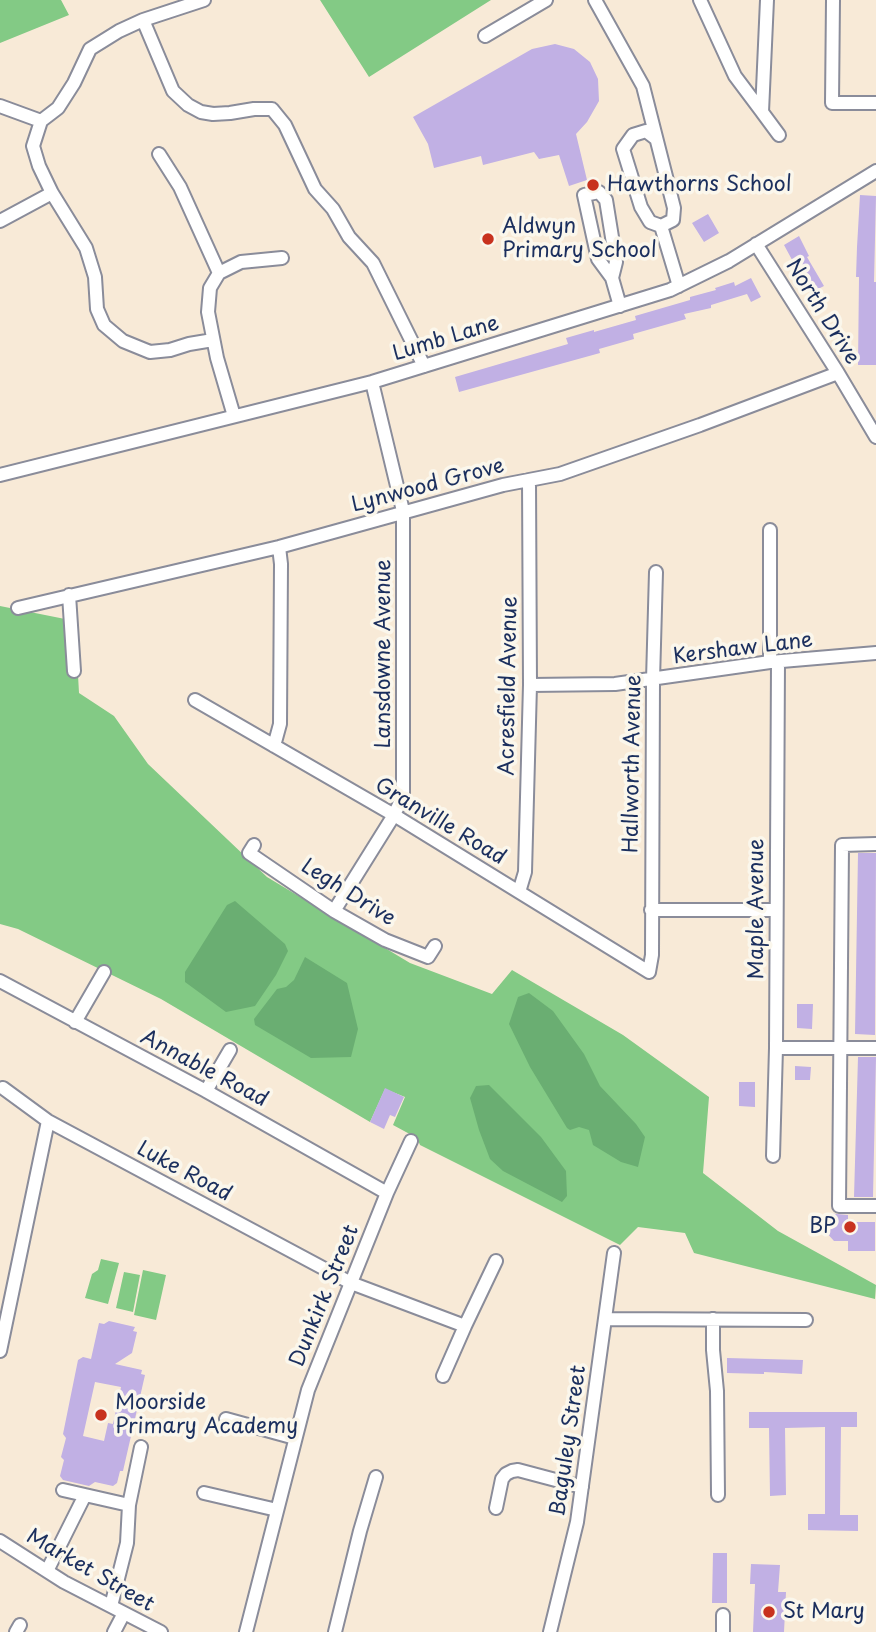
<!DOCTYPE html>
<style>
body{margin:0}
canvas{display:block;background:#f8ead7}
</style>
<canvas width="876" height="1632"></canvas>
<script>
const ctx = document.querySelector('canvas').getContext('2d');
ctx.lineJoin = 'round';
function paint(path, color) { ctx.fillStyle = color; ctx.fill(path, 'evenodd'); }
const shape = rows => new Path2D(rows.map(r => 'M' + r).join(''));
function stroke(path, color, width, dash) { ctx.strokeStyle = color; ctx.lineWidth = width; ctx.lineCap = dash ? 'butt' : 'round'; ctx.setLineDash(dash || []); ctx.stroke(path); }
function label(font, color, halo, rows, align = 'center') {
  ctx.font = font + ' "Playpen Sans",sans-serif'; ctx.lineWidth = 7; ctx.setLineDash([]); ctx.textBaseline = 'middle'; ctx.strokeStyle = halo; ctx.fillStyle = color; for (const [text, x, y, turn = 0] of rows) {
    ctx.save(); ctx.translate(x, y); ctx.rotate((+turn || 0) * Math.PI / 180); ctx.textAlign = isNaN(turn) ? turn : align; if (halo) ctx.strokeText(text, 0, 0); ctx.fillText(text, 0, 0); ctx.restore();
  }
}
paint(shape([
 [0,0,61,0,69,15,0,43],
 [320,0,491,0,369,77],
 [0,606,75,621,79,693,114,716,148,764,267,877,410,963,492,994,512,970,623,1035,709,1097,703,1173,778,1231,876,1285,875,1299,694,1253,685,1233,638,1227,620,1245,420,1145,417,1138,393,1125,405,1097,385,1089,370,1122,161,999,18,929,0,924],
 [101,1259,119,1263,108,1304,85,1298,92,1274,98,1270],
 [143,1270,166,1275,156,1320,134,1315],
 [124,1272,140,1275,133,1312,116,1308]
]), '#83ca85');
paint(shape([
 [235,901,285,944,288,951,276,975,255,1006,226,1012,185,982,185,972,227,905],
 [305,957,347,983,358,1029,351,1057,311,1058,255,1025,254,1019,277,989,286,987,294,980],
 [529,993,553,1011,584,1054,600,1086,636,1124,645,1137,638,1167,621,1162,593,1145,589,1130,579,1127,570,1130,567,1128,530,1067,509,1024,518,997],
 [489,1085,541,1137,566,1171,567,1196,562,1202,503,1171,490,1159,479,1130,470,1098,476,1086]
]), '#6aae72');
paint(shape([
 [555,44,574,49,590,62,598,79,599,101,587,122,576,134,587,180,569,186,559,155,539,159,534,152,483,165,481,156,434,168,428,144,413,117,532,49],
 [860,195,876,196,874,282,876,282,876,365,858,365,859,277,856,277,857,247],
 [708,214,719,233,704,242,692,223],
 [799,236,809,256,807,257,824,286,810,293,784,245],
 [751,278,761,297,751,302,747,294,711,305,711,308,684,314,686,319,633,334,634,339,599,349,600,353,459,392,455,377,568,344,566,338,594,330,594,332,636,320,635,316,690,300,690,297,716,290,715,288,734,282,735,286],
 [858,853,876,853,875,1035,855,1034],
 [797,1004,813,1004,812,1029,797,1028],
 [858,1057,876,1057,873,1197,854,1197],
 [795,1066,811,1067,810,1080,795,1080],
 [739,1082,755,1082,755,1107,739,1106],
 [385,1088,404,1097,395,1117,390,1115,384,1129,370,1122],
 [825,1213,848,1215,848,1222,875,1222,875,1251,848,1251,848,1241,834,1241,825,1231],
 [109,1321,135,1327,133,1331,137,1332,132,1353,115,1364,142,1370,141,1374,145,1375,123,1471,120,1471,117,1483,113,1486,95,1482,89,1486,63,1480,60,1476,64,1460,61,1457,66,1438,63,1434,78,1360,83,1357,91,1359,99,1323,104,1324],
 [95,1382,121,1387,113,1424,108,1423,104,1441,83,1436],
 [727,1358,803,1360,802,1374,764,1372,764,1374,727,1373],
 [749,1412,857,1412,857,1427,841,1427,840,1515,858,1515,858,1531,808,1530,808,1514,825,1514,825,1427,785,1428,786,1495,770,1496,769,1428,749,1428],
 [713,1553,727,1553,727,1603,712,1603],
 [751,1564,780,1565,778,1592,786,1592,784,1632,753,1632,755,1584,750,1584]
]), '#c1b0e4');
const minor = shape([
 [204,0,143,20,119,31,90,49,74,83,58,108,41,121,33,146,39,166,52,193,86,248,95,277,97,309,104,325,123,341,150,352,170,350,189,344,213,340],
 [595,0,643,86,674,208,673,220,661,226,679,286],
 [700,0,735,76,762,112,767,0],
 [833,0,832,103,876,103],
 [143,20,173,91,188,105,201,112,213,114,230,113,254,109,272,109,285,125,315,189,333,209,349,237,373,263,424,366],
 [485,36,546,0],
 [0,106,41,121],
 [762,112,779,135],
 [655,138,646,131,633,135,623,149,641,207,650,222,661,226],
 [159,154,180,187,219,273,210,288,208,312,217,358,234,416],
 [0,221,52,193],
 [756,244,838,373,876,437],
 [219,273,241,262,282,258],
 [612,278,598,259,584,195,599,192,606,200,616,262,612,278,620,306],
 [0,475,372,382,670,290,729,261,876,171],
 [770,530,770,662],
 [69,595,74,671],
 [18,608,279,547,503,485,560,474,700,425,838,373],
 [530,685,615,684,770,662,876,653],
 [195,700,394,815,649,972,652,955,653,680,656,572],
 [274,746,280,724,281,564,279,547],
 [876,844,842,845,839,1206,876,1206],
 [254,845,249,853,334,911,385,940,428,957,435,946],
 [519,892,525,872,530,685,529,480],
 [651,910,776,910],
 [334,911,394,815,403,796,403,511,372,382],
 [0,981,206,1091,387,1193],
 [75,1022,104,972],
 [776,1048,876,1048],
 [3,1088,48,1121,351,1283,465,1326,496,1261],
 [206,1091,230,1050],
 [773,1156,776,1048,778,662],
 [606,1319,806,1320],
 [713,1319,713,1350,717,1391,718,1495],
 [0,1351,48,1121],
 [443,1376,465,1326],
 [226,1419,295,1438],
 [63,1490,129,1505],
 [204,1493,277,1510],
 [496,1508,502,1479,506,1474,512,1471,518,1470,582,1487],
 [0,1541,64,1582,161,1632],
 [47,1571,85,1495],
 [111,1606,127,1543,129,1505,141,1447],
 [16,1632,20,1625],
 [114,1632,124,1613],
 [246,1632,308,1390,387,1193,411,1141],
 [335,1632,360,1531,376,1477],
 [550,1632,577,1522,614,1253],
 [723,1632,723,1615]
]);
stroke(minor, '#8a8c9a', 16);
stroke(minor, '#fff', 12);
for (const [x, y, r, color] of [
 [593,185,7,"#c8321e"],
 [488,239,7,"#c8321e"],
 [850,1227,7,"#c8321e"],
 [101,1415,7,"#c8321e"],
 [769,1612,7,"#c8321e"]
]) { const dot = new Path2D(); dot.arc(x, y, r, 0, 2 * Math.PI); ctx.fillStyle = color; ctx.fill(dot); stroke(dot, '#fbf7ec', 2.5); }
label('21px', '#1b2f5e', '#fbf7ec', [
 ["Hawthorns School",607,185],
 ["Aldwyn",502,227],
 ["Primary School",502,251],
 ["BP",836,1227,"right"],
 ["Moorside",115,1403],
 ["Primary Academy",115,1427],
 ["St Mary",783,1612]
], 'left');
label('21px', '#1b2f5e', '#fbf7ec', [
 ["North Drive",822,312,58],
 ["Lumb Lane",446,339,-17],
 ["Lynwood Grove",428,486,-15],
 ["Kershaw Lane",743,649,-7],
 ["Lansdowne Avenue",384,654,-90],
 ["Acresfield Avenue",509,686,-89],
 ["Hallworth Avenue",633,764,-89],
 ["Granville Road",440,822,31],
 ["Legh Drive",348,893,32],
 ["Maple Avenue",757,909,-90],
 ["Annable Road",204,1069,28],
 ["Luke Road",184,1172,28],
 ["Dunkirk Street",325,1296,-68],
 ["Baguley Street",569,1441,-82],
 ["Market Street",90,1571,30]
]);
</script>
